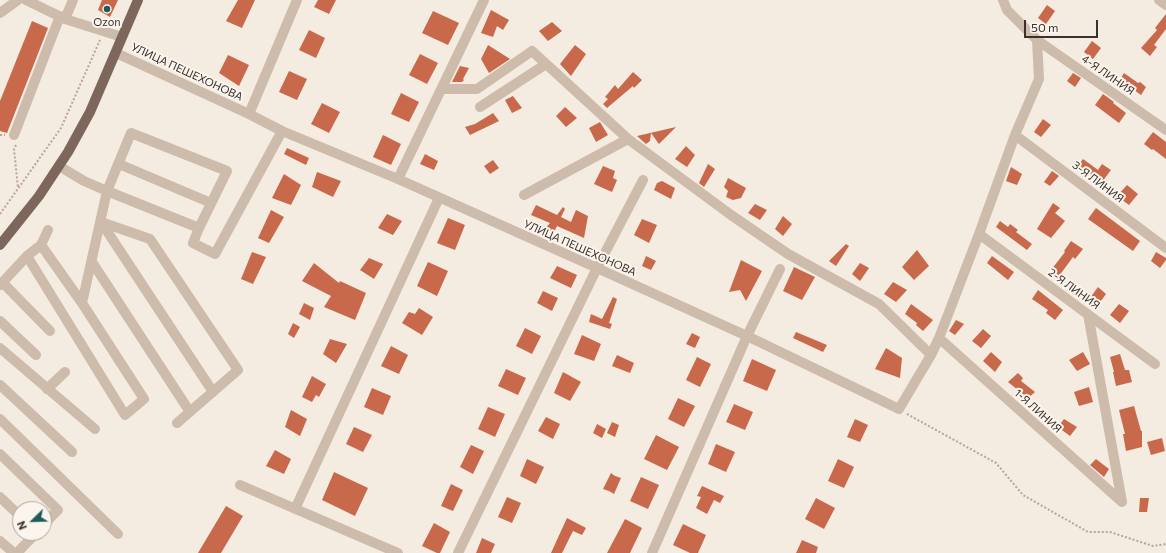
<!DOCTYPE html>
<meta charset="utf-8">
<style>
body{margin:0}
#map{position:relative;width:1166px;height:553px;overflow:hidden;background:#f4ebe1;font-family:Commissioner,sans-serif}
canvas{display:block}
.north{position:absolute;left:12px;top:501px;width:40px;height:40px;box-sizing:border-box;background:#fbf5ee;border:1px solid #aea6a0;border-radius:50%;rotate:247deg;font-size:11px;font-weight:700;line-height:16px;text-align:center;color:#3b302b}
.north::after{content:'';display:block;margin:auto;width:14px;height:18px;background:#1f5a5e;clip-path:polygon(50% 0,100% 100%,50% 72%,0 100%)}
.scale{position:absolute;left:1024px;top:20px;width:74px;height:18px;box-sizing:border-box;border:2px solid #3b302b;border-top:0;padding-left:5px;font-size:12px;line-height:14px;white-space:nowrap;color:#3b302b;-webkit-text-stroke:3px #fbf5ee;paint-order:stroke}
</style>
<div id="map">
<canvas width="1166" height="553"></canvas>
<div class="north">N</div>
<div class="scale">50 m</div>
</div>
<script>
const ctx = document.querySelector('canvas').getContext('2d');
ctx.lineJoin = 'round';
function paint(path, color) { ctx.fillStyle = color; ctx.fill(path, 'evenodd'); }
const shape = rows => new Path2D(rows.map(r => 'M' + r).join(''));
function stroke(path, color, width, dash) { ctx.strokeStyle = color; ctx.lineWidth = width; ctx.lineCap = dash ? 'butt' : 'round'; ctx.setLineDash(dash || []); ctx.stroke(path); }
function label(font, color, halo, rows, align = 'center') {
  ctx.font = font + ' Commissioner,sans-serif'; ctx.lineWidth = 4; ctx.setLineDash([]); ctx.textBaseline = 'middle'; ctx.strokeStyle = halo; ctx.fillStyle = color; for (const [text, x, y, turn = 0] of rows) {
    ctx.save(); ctx.translate(x, y); ctx.rotate((+turn || 0) * Math.PI / 180); ctx.textAlign = isNaN(turn) ? turn : align; if (halo) ctx.strokeText(text, 0, 0); ctx.fillText(text, 0, 0); ctx.restore();
  }
}
paint(shape([
 [102,0,118,0,110,17,98,10],
 [238,0,255,0,242,28,226,21],
 [318,0,336,0,329,14,314,7],
 [1047,5,1055,11,1046,24,1038,18],
 [491,10,509,20,503,30,497,26,493,37,481,33],
 [433,11,459,23,448,45,422,33],
 [1166,14,1166,29,1154,45,1157,47,1150,56,1141,48,1157,30,1155,28],
 [32,21,48,28,7,133,0,131,0,101],
 [552,22,562,31,548,41,539,31],
 [309,30,325,38,316,58,299,50],
 [1092,41,1101,48,1093,59,1084,52],
 [488,45,510,59,489,73,481,59],
 [575,45,586,54,571,76,560,64],
 [420,54,438,63,427,84,409,75],
 [228,55,249,65,239,86,219,73],
 [460,66,469,68,463,79,464,80,462,82,452,82],
 [289,71,307,79,297,100,279,92],
 [633,72,642,80,634,88,633,86,607,108,603,104,608,99,605,97,615,85,618,89],
 [1073,73,1081,78,1075,87,1067,81],
 [1124,73,1138,83,1140,82,1146,87,1141,95,1126,84,1125,86,1119,81],
 [401,93,419,102,409,122,391,114],
 [1103,94,1114,102,1113,103,1126,113,1119,123,1095,105],
 [513,96,522,108,512,113,505,100],
 [322,103,340,112,329,133,311,124],
 [565,107,577,118,566,127,556,116],
 [493,113,499,121,470,135,465,127,475,124],
 [1043,119,1051,125,1041,137,1034,132],
 [600,122,608,135,596,142,589,128],
 [676,127,659,144,651,133,650,141,646,144,637,136],
 [1153,132,1166,142,1166,159,1153,149,1152,150,1144,144],
 [383,135,401,144,391,165,373,157],
 [686,146,695,155,687,167,675,159],
 [287,148,309,158,306,165,284,154],
 [425,154,438,161,434,170,420,164],
 [1083,159,1098,170,1102,164,1111,170,1102,182,1086,171,1085,173,1077,167],
 [493,160,499,168,490,174,484,166],
 [708,164,715,169,704,187,699,183],
 [603,166,615,171,613,178,617,180,612,192,594,184],
 [1011,167,1022,174,1017,185,1006,181],
 [1052,171,1059,176,1050,186,1044,182],
 [317,172,341,181,333,197,312,187],
 [284,174,301,185,291,205,272,198],
 [728,178,746,188,741,198,733,200,726,197,728,191,724,187],
 [662,181,675,188,671,199,654,190,657,183],
 [1127,185,1138,194,1129,205,1117,196],
 [1053,203,1060,208,1055,213,1065,221,1051,238,1037,229],
 [755,204,767,210,760,220,748,213],
 [536,205,557,215,563,207,565,209,561,217,571,222,576,210,588,216,584,238,557,226,554,232,544,230,550,223,531,215],
 [1096,208,1140,241,1133,251,1088,219],
 [271,210,284,217,269,243,258,238],
 [387,214,402,221,393,235,378,228],
 [783,216,792,224,783,236,775,229],
 [448,218,465,225,455,250,437,243],
 [642,219,657,225,649,243,634,235],
 [1000,221,1008,227,1010,224,1018,230,1016,232,1032,244,1027,250,996,227],
 [1071,241,1083,249,1075,259,1073,257,1059,276,1051,270,1065,252,1064,251],
 [846,244,849,246,836,266,829,261],
 [917,250,929,266,914,280,902,267],
 [252,252,266,257,253,284,241,279],
 [1156,252,1166,258,1166,260,1160,268,1151,261],
 [646,256,656,261,651,270,642,266],
 [992,256,1014,272,1008,280,987,263],
 [369,258,383,264,374,279,360,270],
 [741,260,762,271,746,301,740,290,729,292],
 [428,262,448,271,437,296,417,286],
 [314,263,339,283,340,281,366,293,355,320,324,307,331,296,302,281],
 [860,263,869,268,860,281,852,274],
 [557,266,577,275,571,288,550,278],
 [794,267,815,277,802,300,783,291],
 [893,282,907,290,896,302,884,294],
 [1098,287,1106,294,1098,305,1090,298],
 [1038,290,1063,310,1055,320,1046,313,1048,310,1032,299],
 [543,291,558,298,552,311,537,303],
 [613,297,617,299,609,323,612,324,610,329,589,322,591,314,602,319],
 [304,303,314,308,310,320,299,314],
 [911,304,933,320,923,331,916,325,917,323,905,314],
 [1119,304,1129,311,1120,323,1110,315],
 [419,308,433,317,422,335,402,323,409,312,415,314],
 [956,320,964,324,955,335,949,331],
 [293,323,300,327,294,338,288,334],
 [525,328,541,336,532,354,516,346],
 [983,329,991,336,981,348,972,341],
 [796,332,827,345,823,352,793,338],
 [692,333,700,337,695,348,686,344],
 [582,335,601,344,594,361,574,354],
 [330,339,347,344,336,363,323,354],
 [391,346,408,355,399,374,381,366],
 [886,348,902,358,900,378,875,369],
 [991,352,1002,362,995,372,983,361],
 [1083,352,1090,364,1077,371,1069,360],
 [1120,354,1125,370,1129,370,1132,382,1116,386,1113,372,1114,372,1110,357],
 [617,355,634,363,630,373,612,366],
 [697,357,711,364,700,387,686,380],
 [752,359,776,370,767,391,743,381],
 [506,369,526,378,518,395,498,386],
 [563,372,581,382,570,401,554,393],
 [1018,373,1023,378,1021,381,1035,392,1028,398,1008,382],
 [312,376,326,384,319,397,316,395,312,402,302,397],
 [1089,387,1093,402,1079,406,1074,392],
 [372,388,391,396,383,415,364,407],
 [678,398,695,406,684,427,668,419],
 [734,404,753,412,745,430,726,422],
 [1134,406,1141,431,1142,431,1142,447,1126,451,1123,434,1125,434,1119,410],
 [488,407,505,414,495,437,478,429],
 [291,410,307,419,300,436,285,427],
 [546,417,560,424,553,439,538,431],
 [855,419,868,425,860,442,847,437],
 [1064,419,1077,427,1070,436,1058,427],
 [612,422,619,425,615,437,607,433],
 [597,424,606,429,602,438,593,433],
 [354,427,372,435,363,452,346,444],
 [656,435,679,447,667,470,644,459],
 [1162,438,1165,451,1151,455,1147,442],
 [716,444,735,452,726,472,708,464],
 [471,445,484,451,473,474,460,467],
 [275,450,291,459,284,474,266,466],
 [527,459,544,467,536,484,520,476],
 [838,459,854,467,844,488,828,481],
 [1096,459,1109,469,1104,477,1090,465],
 [334,472,368,488,355,516,322,500],
 [611,473,615,476,621,478,614,494,609,491,603,489],
 [641,477,659,485,648,509,630,501],
 [451,484,463,490,453,511,441,506],
 [702,486,724,496,720,503,714,500,707,514,696,508,701,497,697,496],
 [507,497,521,503,512,523,498,517],
 [816,498,835,508,824,529,805,519],
 [1140,498,1149,498,1147,512,1139,512],
 [226,506,243,516,221,553,198,553],
 [567,518,586,528,582,535,573,531,562,553,551,553],
 [625,519,642,528,630,553,607,553],
 [434,523,450,532,440,553,437,553,422,546],
 [683,524,706,535,698,553,690,553,673,545],
 [482,538,495,544,491,553,476,553],
 [802,540,818,547,816,553,796,553]
]), '#c8694b');
stroke(shape([
 [0,135,5,135],
 [16,145,14,149,18,188],
 [0,214,61,128,100,40],
 [907,414,996,463,1023,495,1088,532,1110,532,1153,546,1166,544]
]), '#b9a596', 2, [2, 2]);
stroke(shape([
 [26,0,65,19,122,37],
 [1159,0,1166,5],
 [0,13,18,0],
 [65,19,73,0],
 [1037,40,1166,130],
 [116,53,249,114,282,131,398,179,597,268,747,336,899,409,931,355,939,338,979,234,1015,135,1039,79,1037,40,1007,10,1003,0],
 [442,89,477,89,532,51,628,139,731,215,788,254,879,304,931,355],
 [480,107,546,64],
 [249,114,297,0],
 [14,135,60,16],
 [1015,135,1166,248],
 [119,164,211,203],
 [59,166,84,181,107,191,199,228,227,171,131,133,107,191,82,303],
 [398,179,484,0],
 [524,195,628,139],
 [101,222,150,239,238,370,177,423],
 [101,222,213,392],
 [199,228,193,243,215,254,282,131],
 [979,234,1155,364],
 [27,256,125,415,144,399,82,303,41,245],
 [92,262,190,412],
 [2,282,50,331],
 [0,285,27,256,41,245,48,230],
 [1088,314,1122,502],
 [0,321,36,355],
 [939,338,1122,502],
 [0,348,95,429],
 [0,385,72,452],
 [47,389,65,372],
 [0,419,118,534],
 [0,454,58,510,44,524],
 [240,485,398,553],
 [0,497,20,516],
 [295,509,439,198],
 [0,541,14,553],
 [17,553,36,533],
 [458,553,597,268,643,180],
 [652,553,747,336,780,269]
]), '#cdbbac', 10);
stroke(shape([
 [0,245,39,196,68,152,90,112,138,0]
]), '#7d675c', 10);
for (const [x, y, r, color] of [
 [107,9,4,"#1f5a5e"]
]) { const dot = new Path2D(); dot.arc(x, y, r, 0, 2 * Math.PI); ctx.fillStyle = color; ctx.fill(dot); stroke(dot, '#fbf5ee', 1.5); }
label('11px', '#3b302b', '#fbf5ee', [
 ["Ozon",107,22]
]);
label('11px', '#3b302b', '#fbf5ee', [
 ["УЛИЦА ПЕШЕХОНОВА",187,72,25],
 ["4-Я ЛИНИЯ",1108,75,35],
 ["3-Я ЛИНИЯ",1098,182,37],
 ["УЛИЦА ПЕШЕХОНОВА",580,248,24],
 ["2-Я ЛИНИЯ",1074,289,36],
 ["1-Я ЛИНИЯ",1038,411,42]
]);
</script>
